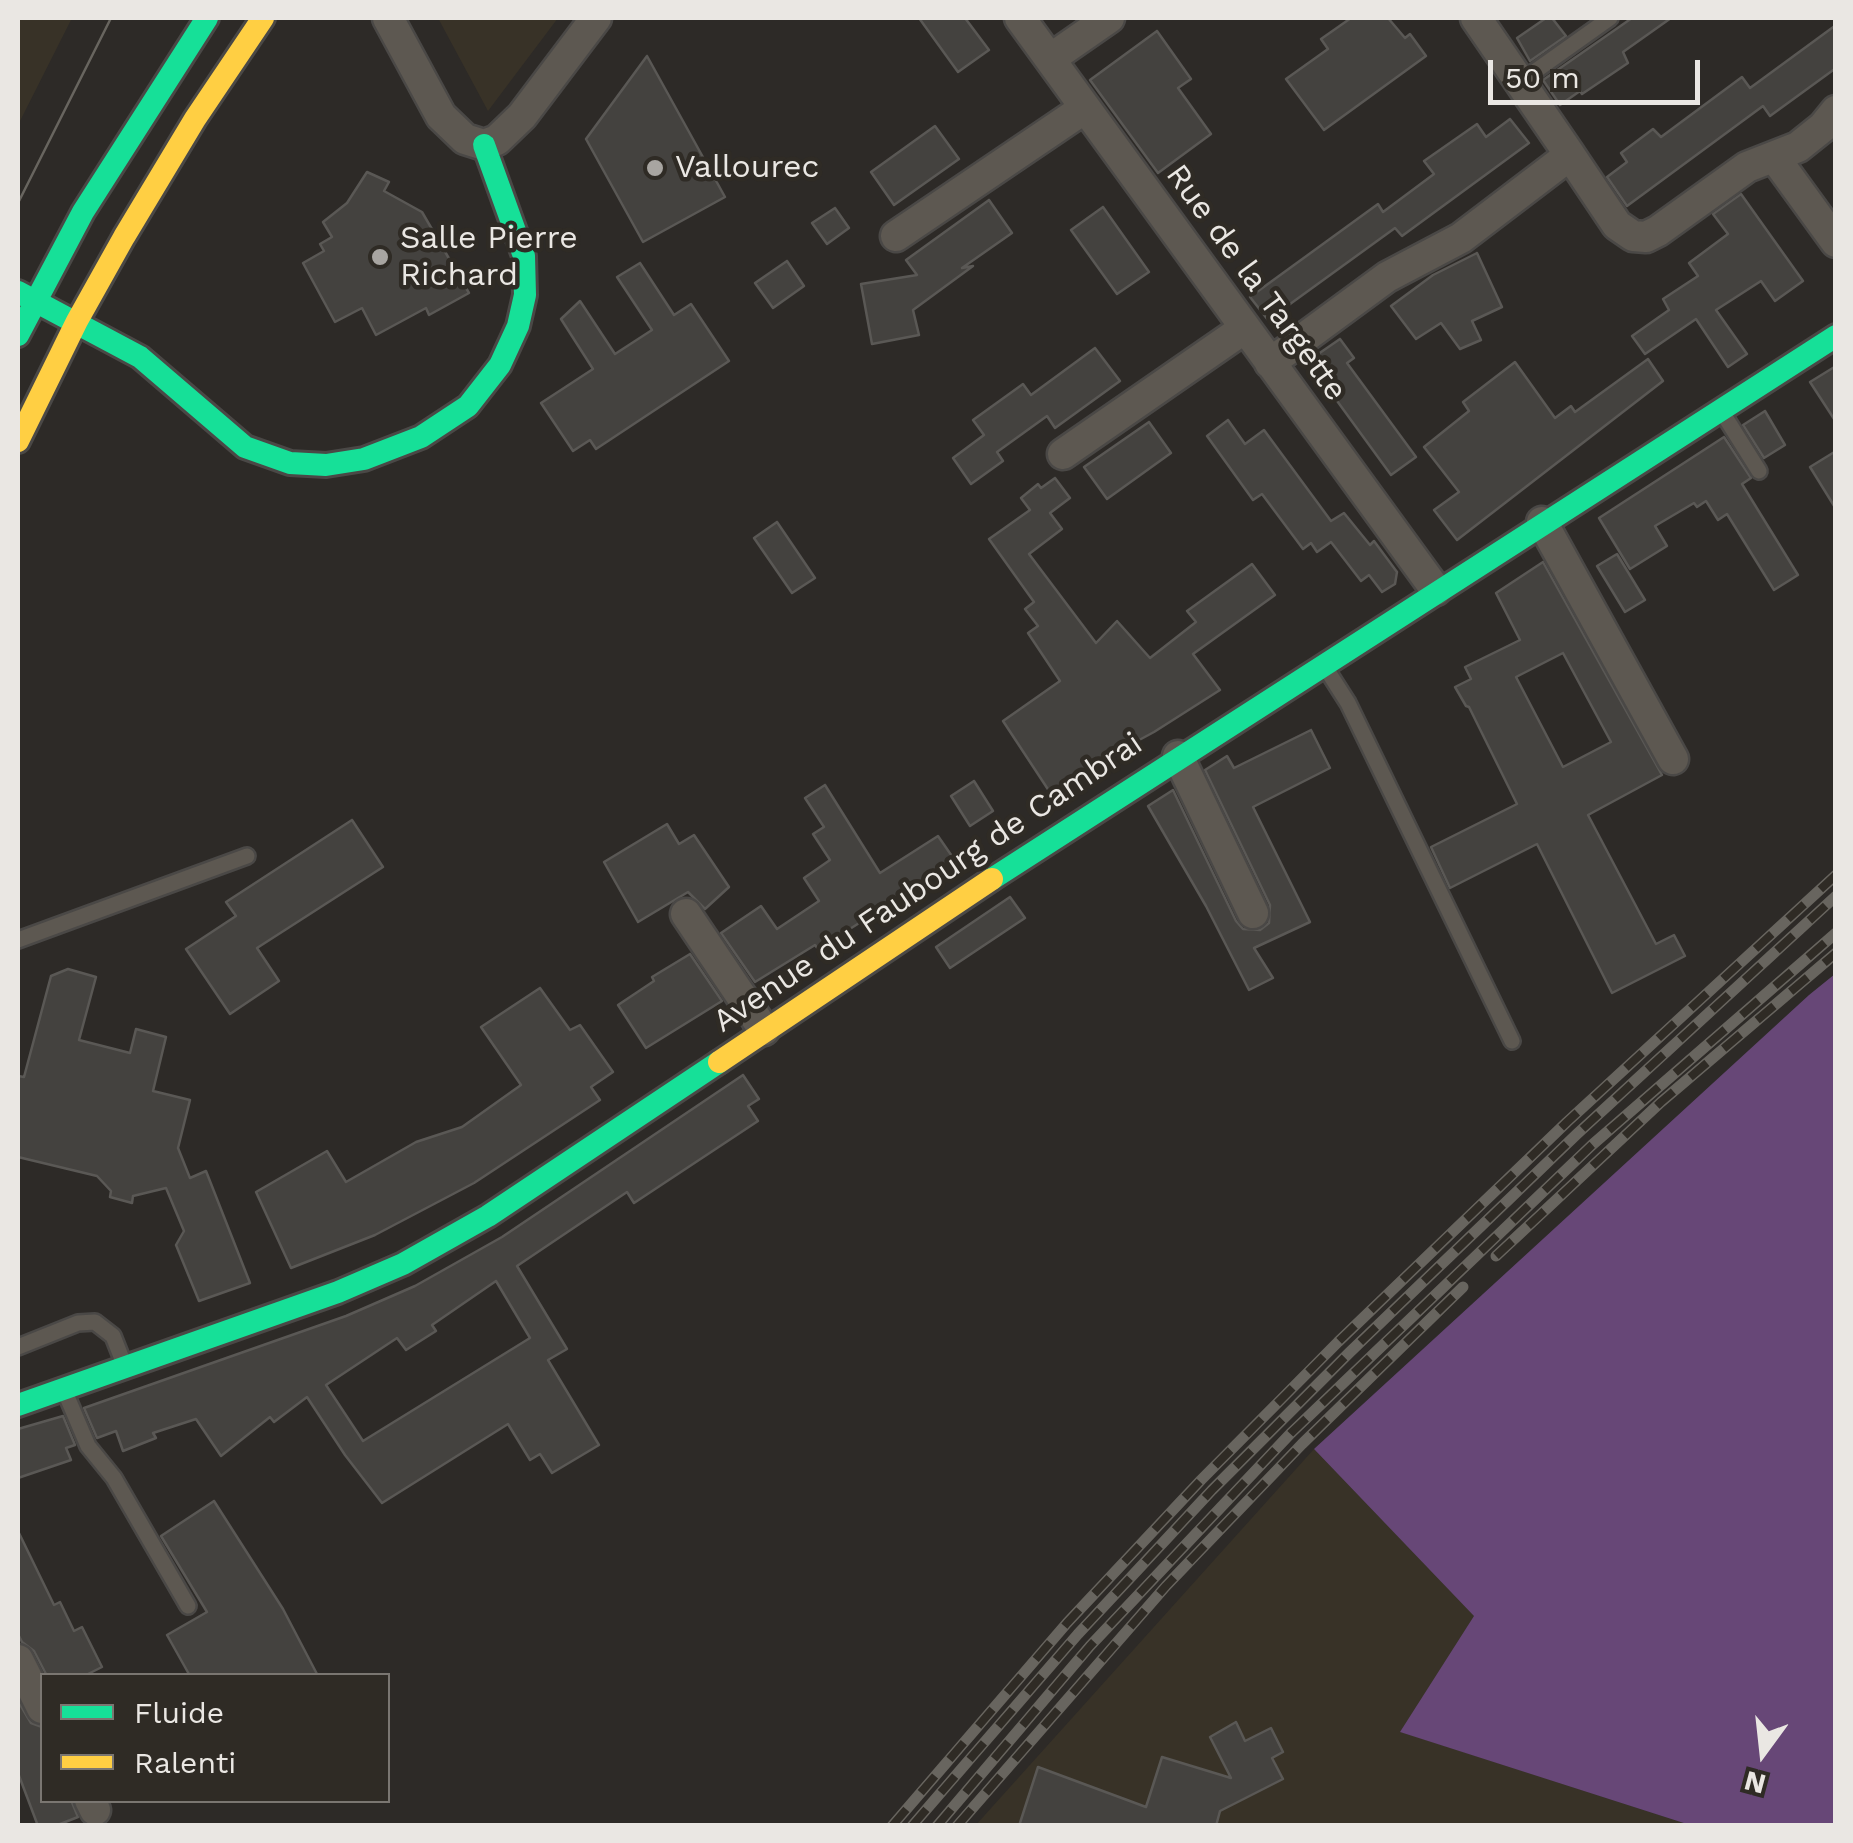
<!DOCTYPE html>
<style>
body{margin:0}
#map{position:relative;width:1853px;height:1843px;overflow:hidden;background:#2d2a27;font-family:"Work Sans",sans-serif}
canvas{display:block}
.frame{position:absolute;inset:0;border:20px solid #eae7e3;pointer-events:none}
.legend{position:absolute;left:40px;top:1673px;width:350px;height:130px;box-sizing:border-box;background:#2f2b25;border:2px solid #7a7671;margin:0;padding:12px 18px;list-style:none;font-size:30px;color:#eae7e3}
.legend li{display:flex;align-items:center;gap:20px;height:50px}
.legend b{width:50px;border:2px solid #7a7671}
.north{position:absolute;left:1713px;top:1703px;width:100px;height:100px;-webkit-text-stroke:8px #2f2b25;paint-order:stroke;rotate:195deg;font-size:28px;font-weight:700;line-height:40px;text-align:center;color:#eae7e3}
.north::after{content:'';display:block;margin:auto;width:35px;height:45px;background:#eae7e3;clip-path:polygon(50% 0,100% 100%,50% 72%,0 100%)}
.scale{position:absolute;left:1488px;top:60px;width:212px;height:45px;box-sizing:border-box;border:5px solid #eae7e3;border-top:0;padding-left:12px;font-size:30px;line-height:35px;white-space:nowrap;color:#eae7e3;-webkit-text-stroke:8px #2f2b25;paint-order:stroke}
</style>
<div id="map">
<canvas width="1853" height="1843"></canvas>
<div class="frame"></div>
<ul class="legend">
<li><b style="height:12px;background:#16e098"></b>Fluide</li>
<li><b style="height:12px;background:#ffcf43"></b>Ralenti</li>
</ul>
<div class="north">N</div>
<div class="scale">50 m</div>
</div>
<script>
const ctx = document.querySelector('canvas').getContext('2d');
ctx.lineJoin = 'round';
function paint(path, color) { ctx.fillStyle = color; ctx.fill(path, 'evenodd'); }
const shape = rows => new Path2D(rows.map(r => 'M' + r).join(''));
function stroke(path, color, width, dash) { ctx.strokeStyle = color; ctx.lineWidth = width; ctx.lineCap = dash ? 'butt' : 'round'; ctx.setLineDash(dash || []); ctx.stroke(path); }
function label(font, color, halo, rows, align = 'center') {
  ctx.font = font + ' "Work Sans",sans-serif'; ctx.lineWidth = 9; ctx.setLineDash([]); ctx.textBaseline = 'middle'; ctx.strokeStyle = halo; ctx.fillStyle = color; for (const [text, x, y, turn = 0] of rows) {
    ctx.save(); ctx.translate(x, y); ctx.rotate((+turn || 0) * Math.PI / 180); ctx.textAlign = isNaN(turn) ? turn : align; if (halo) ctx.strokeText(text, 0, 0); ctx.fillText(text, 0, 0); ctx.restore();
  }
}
paint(shape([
 [18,18,72,18,18,125],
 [438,18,558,18,488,111],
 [1314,1449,1475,1616,1401,1732,1690,1825,975,1826]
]), '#383227');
paint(shape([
 [1835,974,1835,1825,1690,1825,1400,1732,1474,1616,1314,1449,1809,995]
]), '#674777');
const building = shape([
 [919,18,965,18,989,50,958,72,919,18],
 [1351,18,1388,18,1405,38,1410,34,1426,56,1324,130,1286,79,1328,49,1321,39,1351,18],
 [1546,18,1552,18,1566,36,1530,61,1517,38,1546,18],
 [1632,18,1671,18,1623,52,1628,63,1582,94,1580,91,1560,105,1543,80,1632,18],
 [1836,25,1836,68,1770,116,1763,106,1627,206,1607,177,1627,162,1621,153,1653,129,1661,137,1742,77,1750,88,1836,25],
 [1157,31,1191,79,1178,88,1211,134,1158,173,1090,80,1157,31],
 [647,56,725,197,643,242,586,139,647,56],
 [1510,119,1529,143,1402,236,1395,228,1268,320,1250,297,1378,204,1383,212,1434,174,1424,161,1477,124,1486,137,1510,119],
 [935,126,959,159,894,205,871,172,935,126],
 [367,172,389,182,384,191,422,212,469,293,429,315,426,308,376,335,362,308,335,322,303,263,324,251,320,244,332,237,323,222,347,203,367,172],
 [1741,194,1803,281,1775,301,1761,281,1716,310,1747,354,1728,367,1696,319,1645,354,1632,336,1669,310,1663,299,1698,276,1689,263,1728,234,1713,214,1741,194],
 [989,200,1012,233,962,268,973,266,913,310,919,335,872,344,861,284,917,275,906,260,989,200],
 [1103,207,1149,272,1117,294,1071,230,1103,207],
 [835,208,849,228,827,244,812,223,835,208],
 [1477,253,1502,307,1472,321,1481,340,1460,349,1441,323,1416,339,1391,306,1433,275,1477,253],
 [787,261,804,286,773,308,755,283,787,261],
 [640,263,674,315,691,304,729,361,596,449,590,440,573,451,541,403,593,369,561,319,580,301,615,354,652,330,617,277,640,263],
 [1340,339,1354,358,1347,363,1416,457,1391,475,1308,361,1340,339],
 [1095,348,1120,381,1055,428,1047,416,997,452,1003,461,971,484,953,458,984,435,973,420,1023,384,1031,395,1095,348],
 [1648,359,1663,381,1457,540,1434,510,1459,492,1424,447,1469,411,1463,402,1515,362,1555,418,1571,406,1575,412,1648,359],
 [1836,366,1836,422,1810,382,1836,366],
 [1765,411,1785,445,1764,458,1743,425,1765,411],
 [1228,420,1245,444,1264,430,1331,521,1344,513,1370,545,1374,541,1397,572,1395,584,1382,592,1369,575,1361,581,1331,542,1317,552,1311,543,1303,549,1262,494,1253,500,1207,436,1228,420],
 [1149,422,1171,453,1107,499,1084,467,1149,422],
 [1724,437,1751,478,1742,484,1798,575,1774,590,1727,514,1718,520,1706,501,1697,507,1694,503,1655,526,1667,546,1630,569,1599,518,1724,437],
 [1836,451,1836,509,1810,467,1836,451],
 [1055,478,1070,498,1050,513,1062,529,1029,554,1096,643,1117,621,1150,658,1196,622,1187,611,1252,564,1275,595,1193,654,1220,690,1154,732,1091,766,1097,776,1055,800,1003,721,1060,681,1028,633,1038,626,1025,609,1034,602,989,539,1030,510,1021,498,1038,484,1041,488,1055,478],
 [777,522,815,578,792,593,754,538,777,522],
 [1617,554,1645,600,1625,612,1597,566,1617,554],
 [1543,562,1662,775,1588,815,1656,944,1674,935,1685,956,1612,993,1537,844,1450,888,1431,847,1517,804,1469,707,1466,706,1455,687,1471,679,1465,667,1520,640,1496,593,1543,562],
 [1563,653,1611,742,1563,767,1516,677,1563,653],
 [1311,730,1330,768,1253,807,1310,922,1254,948,1273,978,1249,990,1206,906,1148,806,1173,790,1236,921,1243,929,1260,930,1269,923,1270,905,1205,770,1227,756,1234,768,1311,730],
 [974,781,993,811,970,826,951,796,974,781],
 [825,785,880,873,938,836,956,862,818,949,815,945,755,982,721,933,761,906,777,929,819,901,804,878,830,860,813,834,824,827,805,798,825,785],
 [352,820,383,867,257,948,279,981,230,1014,186,949,236,916,226,902,352,820],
 [667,824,679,844,694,835,729,887,705,909,688,892,638,922,604,862,667,824],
 [1010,897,1025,918,950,968,936,947,1010,897],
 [690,954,722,1001,646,1048,618,1005,654,981,652,977,690,954],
 [68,969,96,977,79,1040,130,1053,136,1029,166,1037,153,1091,190,1100,178,1148,190,1178,206,1171,250,1283,199,1301,176,1245,184,1231,166,1188,133,1196,132,1203,110,1197,111,1191,97,1176,18,1157,18,1076,24,1077,51,976,68,969],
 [540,988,570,1030,580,1025,613,1072,591,1087,600,1100,474,1183,375,1235,291,1268,256,1192,327,1151,346,1182,416,1142,462,1127,521,1085,481,1027,540,988],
 [743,1075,759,1099,748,1106,758,1121,634,1203,627,1192,517,1266,567,1349,548,1360,599,1445,552,1473,540,1454,530,1460,508,1424,382,1503,345,1455,307,1397,274,1422,270,1417,221,1456,196,1419,153,1433,156,1438,123,1451,116,1431,97,1438,84,1408,346,1316,415,1286,502,1237,743,1075],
 [496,1281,530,1338,363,1441,326,1385,397,1338,406,1350,436,1331,432,1325,496,1281],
 [63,1416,75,1445,66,1448,71,1460,18,1478,18,1429,63,1416],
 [214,1501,283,1609,318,1676,190,1676,167,1635,207,1612,161,1536,214,1501],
 [18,1531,54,1605,60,1602,74,1631,82,1627,102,1667,84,1676,47,1676,34,1651,22,1642,18,1634,18,1531],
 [18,1701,31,1723,42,1727,42,1800,71,1800,78,1817,55,1826,38,1826,18,1773,18,1701],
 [1236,1722,1245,1741,1271,1728,1283,1752,1272,1758,1283,1779,1220,1811,1216,1826,1019,1826,1038,1767,1146,1807,1162,1757,1231,1778,1210,1737,1236,1722]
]);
paint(building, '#44423f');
stroke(building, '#5a5855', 2.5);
const lane = shape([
 [1520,82,1610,18],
 [1722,412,1759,471],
 [1325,667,1348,703,1512,1041],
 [18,940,247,856],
 [18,1347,78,1323,95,1322,113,1336,124,1364],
 [65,1392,88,1446,114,1478,188,1606]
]);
const street = shape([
 [388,18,441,116,465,139,484,145,497,140,522,116,596,18],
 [1020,18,1436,590],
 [1476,18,1570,155],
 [1050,59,1109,18],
 [1775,158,1836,242],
 [896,236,1085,108],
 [1270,363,1387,277,1461,238,1570,155,1617,225,1633,236,1646,237,1658,231,1747,167,1798,147,1823,127,1836,111],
 [1063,454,1245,328],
 [1542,522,1673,759],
 [1178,756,1253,913],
 [686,914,764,1030],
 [18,1660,42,1708],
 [90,1800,95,1810]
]);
const fast = shape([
 [18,292,140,357,245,447,290,463,326,465,364,459,421,437,468,406,500,365,518,326,525,295,524,256,484,145],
 [18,335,83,212,207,18],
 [992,879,1836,336],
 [18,1405,338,1292,403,1264,488,1216,719,1062]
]);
const slow = shape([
 [18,441,77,321,124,237,195,119,263,18],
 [719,1062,992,879]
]);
stroke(lane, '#4a4846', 20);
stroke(street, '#4a4846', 35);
stroke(fast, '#4a4846', 28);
stroke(slow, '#4a4846', 28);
stroke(lane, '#5d5851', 15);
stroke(street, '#5d5851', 30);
stroke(fast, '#16e098', 22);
stroke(slow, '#ffcf43', 22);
stroke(shape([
 [18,203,111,18]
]), '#68655f', 2.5);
const rail = shape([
 [1496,1256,1661,1102,1836,953],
 [892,1826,1067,1623,1201,1480,1338,1342,1567,1122,1836,875],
 [912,1826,1078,1634,1212,1490,1350,1352,1577,1134,1836,896],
 [937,1826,1090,1646,1291,1433,1592,1145,1836,933],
 [957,1826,1166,1586,1302,1444,1463,1287]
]);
stroke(rail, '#68655f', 11);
stroke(rail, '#2f2b25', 8, [22]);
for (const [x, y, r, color] of [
 [655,168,10,"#a8a5a1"],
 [380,257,10,"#a8a5a1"]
]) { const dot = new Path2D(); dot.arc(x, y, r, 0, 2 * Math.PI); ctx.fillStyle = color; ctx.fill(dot); stroke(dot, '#2f2b25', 4); }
label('32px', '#eae7e3', '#2f2b25', [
 ["Vallourec",675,168],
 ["Salle Pierre",400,239],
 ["Richard",400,276]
], 'left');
label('32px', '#eae7e3', '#2f2b25', [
 ["Rue de la Targette",1256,283,54],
 ["Avenue du Faubourg de Cambrai",928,883,-34]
]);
</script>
